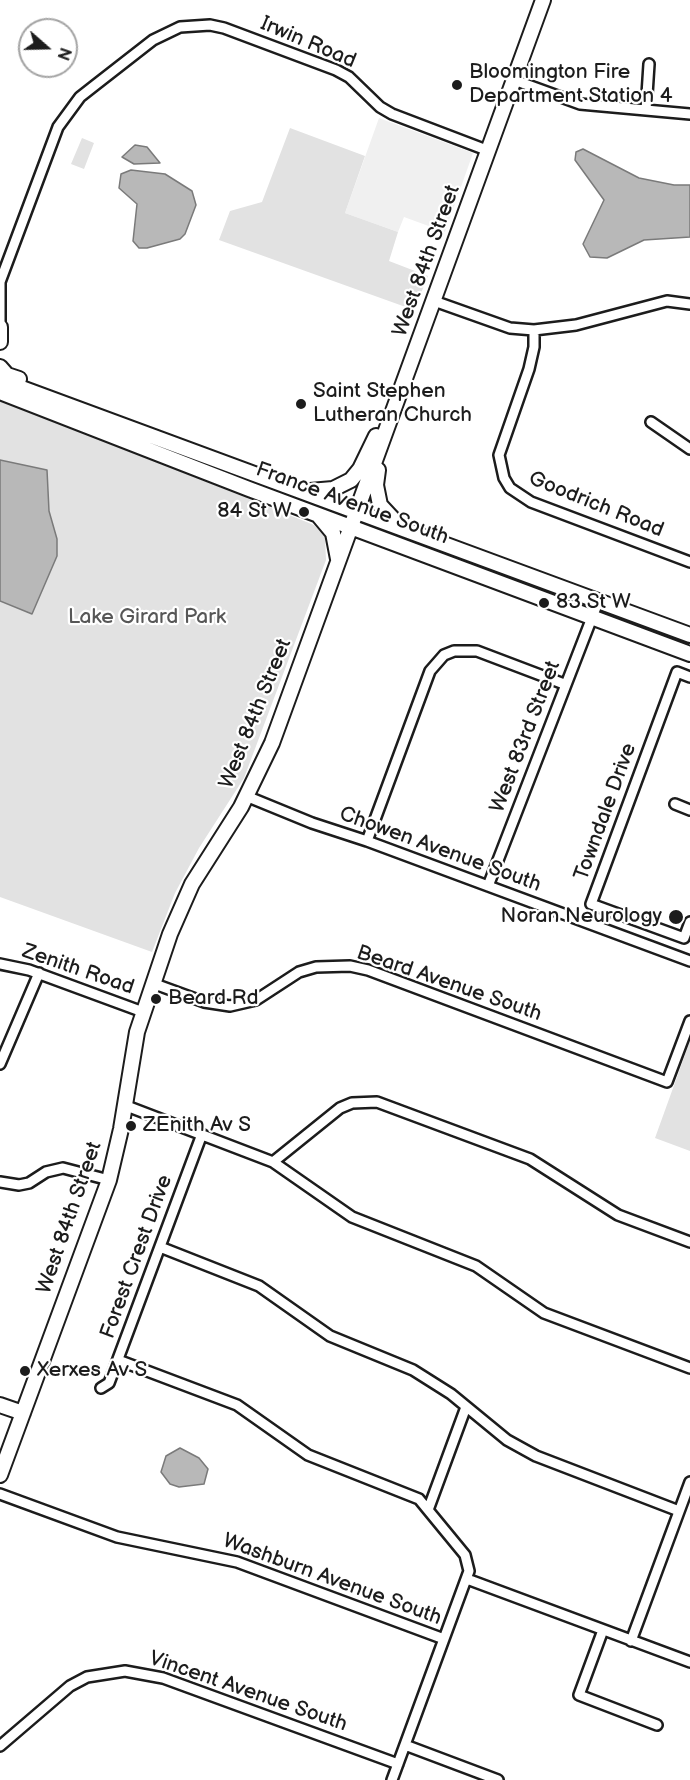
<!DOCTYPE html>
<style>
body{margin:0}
#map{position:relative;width:690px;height:1780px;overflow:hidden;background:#fff;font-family:"Balsamiq Sans",sans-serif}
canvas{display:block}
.north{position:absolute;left:18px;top:18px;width:60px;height:60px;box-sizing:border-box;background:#fff;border:2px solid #a4a4a4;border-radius:50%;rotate:110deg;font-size:16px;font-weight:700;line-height:24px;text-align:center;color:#1c1c1c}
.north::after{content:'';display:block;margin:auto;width:21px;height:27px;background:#1c1c1c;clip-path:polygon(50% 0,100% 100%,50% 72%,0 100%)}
</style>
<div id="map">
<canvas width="690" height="1780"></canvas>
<div class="north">N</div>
</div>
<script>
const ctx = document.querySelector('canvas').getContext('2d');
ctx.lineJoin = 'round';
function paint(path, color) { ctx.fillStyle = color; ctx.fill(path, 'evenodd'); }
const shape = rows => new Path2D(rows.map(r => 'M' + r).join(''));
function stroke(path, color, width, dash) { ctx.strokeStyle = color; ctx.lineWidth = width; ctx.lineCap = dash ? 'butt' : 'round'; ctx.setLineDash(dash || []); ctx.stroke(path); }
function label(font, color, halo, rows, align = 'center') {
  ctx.font = font + ' "Balsamiq Sans",sans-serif'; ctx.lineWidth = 4.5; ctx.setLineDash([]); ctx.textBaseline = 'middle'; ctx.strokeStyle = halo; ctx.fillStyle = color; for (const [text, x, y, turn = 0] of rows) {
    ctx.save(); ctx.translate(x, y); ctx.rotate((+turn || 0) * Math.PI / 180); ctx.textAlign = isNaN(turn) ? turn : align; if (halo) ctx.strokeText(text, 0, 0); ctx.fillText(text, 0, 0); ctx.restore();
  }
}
paint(shape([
 [379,118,473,153,445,232,404,217,398,232,345,213]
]), '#f0f0f0');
paint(shape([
 [290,128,365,156,345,213,398,232,389,261,428,276,414,310,219,240,230,211,262,202],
 [82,138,94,143,84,169,71,164],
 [0,399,314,525,325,537,326,560,244,778,199,848,175,893,152,952,0,897],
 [690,1041,690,1151,655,1138]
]), '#e2e2e2');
const water = shape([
 [135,145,147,147,160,163,134,164,122,157,135,145],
 [583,149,639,178,674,185,690,185,690,237,644,240,607,258,590,257,583,244,604,200,575,160,576,152,583,149],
 [131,170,165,174,192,191,196,205,185,234,180,239,147,248,139,248,133,241,137,204,119,188,121,174,131,170],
 [0,460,47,470,49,511,57,539,57,556,32,614,0,601,0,460],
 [180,1448,199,1458,208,1469,204,1484,179,1487,170,1484,161,1472,166,1456,180,1448]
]);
paint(water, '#b8b8b8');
stroke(water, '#7a7a7a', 1.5);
const street = shape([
 [514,80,580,104,690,114],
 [646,110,649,64],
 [434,301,510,328,534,330,576,325,667,301,690,304],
 [0,327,0,282,58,127,80,97,94,86,153,40,180,27,210,25,224,28,336,70,349,77,380,107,392,114,489,151],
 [534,330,534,347,529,369,499,455,504,478,510,488,531,502,690,562],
 [651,422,690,449],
 [690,677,677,672,591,904,684,938,690,922],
 [246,796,312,823,367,841,690,961],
 [675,804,690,810],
 [367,841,430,671,444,655,454,651,477,651,564,684],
 [488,886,598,602],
 [0,964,29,970,143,1012],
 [152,983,204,1002,230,1006,256,1000,299,972,316,967,350,966,368,970,667,1082,690,1021],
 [0,1064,39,973],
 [124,1105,273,1162,352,1217,476,1266,544,1313,690,1368],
 [273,1162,340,1108,352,1103,377,1102,530,1159,618,1215,690,1242],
 [0,1182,19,1185,29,1183,46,1172,63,1168,109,1180],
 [160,1247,259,1286,330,1336,413,1370,451,1394,507,1440,536,1456,679,1511],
 [118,1360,237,1405,308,1455,419,1499,428,1510],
 [101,1388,109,1383,202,1134],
 [0,1494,117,1537,237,1562,444,1639],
 [467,1579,690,1662],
 [603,1630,579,1695,657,1725],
 [631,1641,690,1482],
 [405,1745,498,1780],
 [0,1746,70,1686,87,1677,125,1671,163,1678,398,1764],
 [392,1780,469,1571,465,1555,428,1510,466,1407]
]);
const secondary = shape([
 [0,327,0,342],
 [0,367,7,375,19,379],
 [0,380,690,635],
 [0,392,249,489,690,654],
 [378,470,376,485,380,505,394,520,403,523],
 [310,491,333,489,351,480,360,469,376,436],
 [318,515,333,533,338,559],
 [0,1405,23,1413],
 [0,1475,109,1180,121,1129,137,1032,170,934,192,884,241,807,272,743,543,0]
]);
stroke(street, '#1c1c1c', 14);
stroke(secondary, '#1c1c1c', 18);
stroke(street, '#fff', 9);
stroke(secondary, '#fff', 14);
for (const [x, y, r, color] of [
 [457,85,6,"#1c1c1c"],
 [301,404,6,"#1c1c1c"],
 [304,512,6,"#1c1c1c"],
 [544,603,6,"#1c1c1c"],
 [676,917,8,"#1c1c1c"],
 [156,999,6,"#1c1c1c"],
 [131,1126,6,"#1c1c1c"],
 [25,1371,6,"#1c1c1c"]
]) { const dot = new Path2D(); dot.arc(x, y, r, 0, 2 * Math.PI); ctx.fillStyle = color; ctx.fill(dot); stroke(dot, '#fff', 2); }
label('21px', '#1c1c1c', '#fff', [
 ["Irwin Road",308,43,23],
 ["West 84th Street",427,261,-70],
 ["France Avenue South",352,504,20],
 ["Goodrich Road",596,505,22],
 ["West 84th Street",256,714,-68],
 ["West 83rd Street",526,737,-69],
 ["Towndale Drive",606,812,-70],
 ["Chowen Avenue South",440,850,20],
 ["Zenith Road",78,970,19],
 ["Beard Avenue South",449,984,19],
 ["West 84th Street",70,1218,-71],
 ["Forest Crest Drive",137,1257,-70],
 ["Washburn Avenue South",332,1580,20],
 ["Vincent Avenue South",248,1692,19]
]);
label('21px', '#1c1c1c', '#fff', [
 ["Bloomington Fire",469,73],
 ["Department Station 4",469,97],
 ["Saint Stephen",313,392],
 ["Lutheran Church",313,416],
 ["84 St W",292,512,"right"],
 ["83 St W",556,603],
 ["Noran Neurology",662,917,"right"],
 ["Beard Rd",168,999],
 ["ZEnith Av S",143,1126],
 ["Xerxes Av S",37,1371]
], 'left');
label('21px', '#575757', '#fff', [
 ["Lake Girard Park",147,618]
]);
</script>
